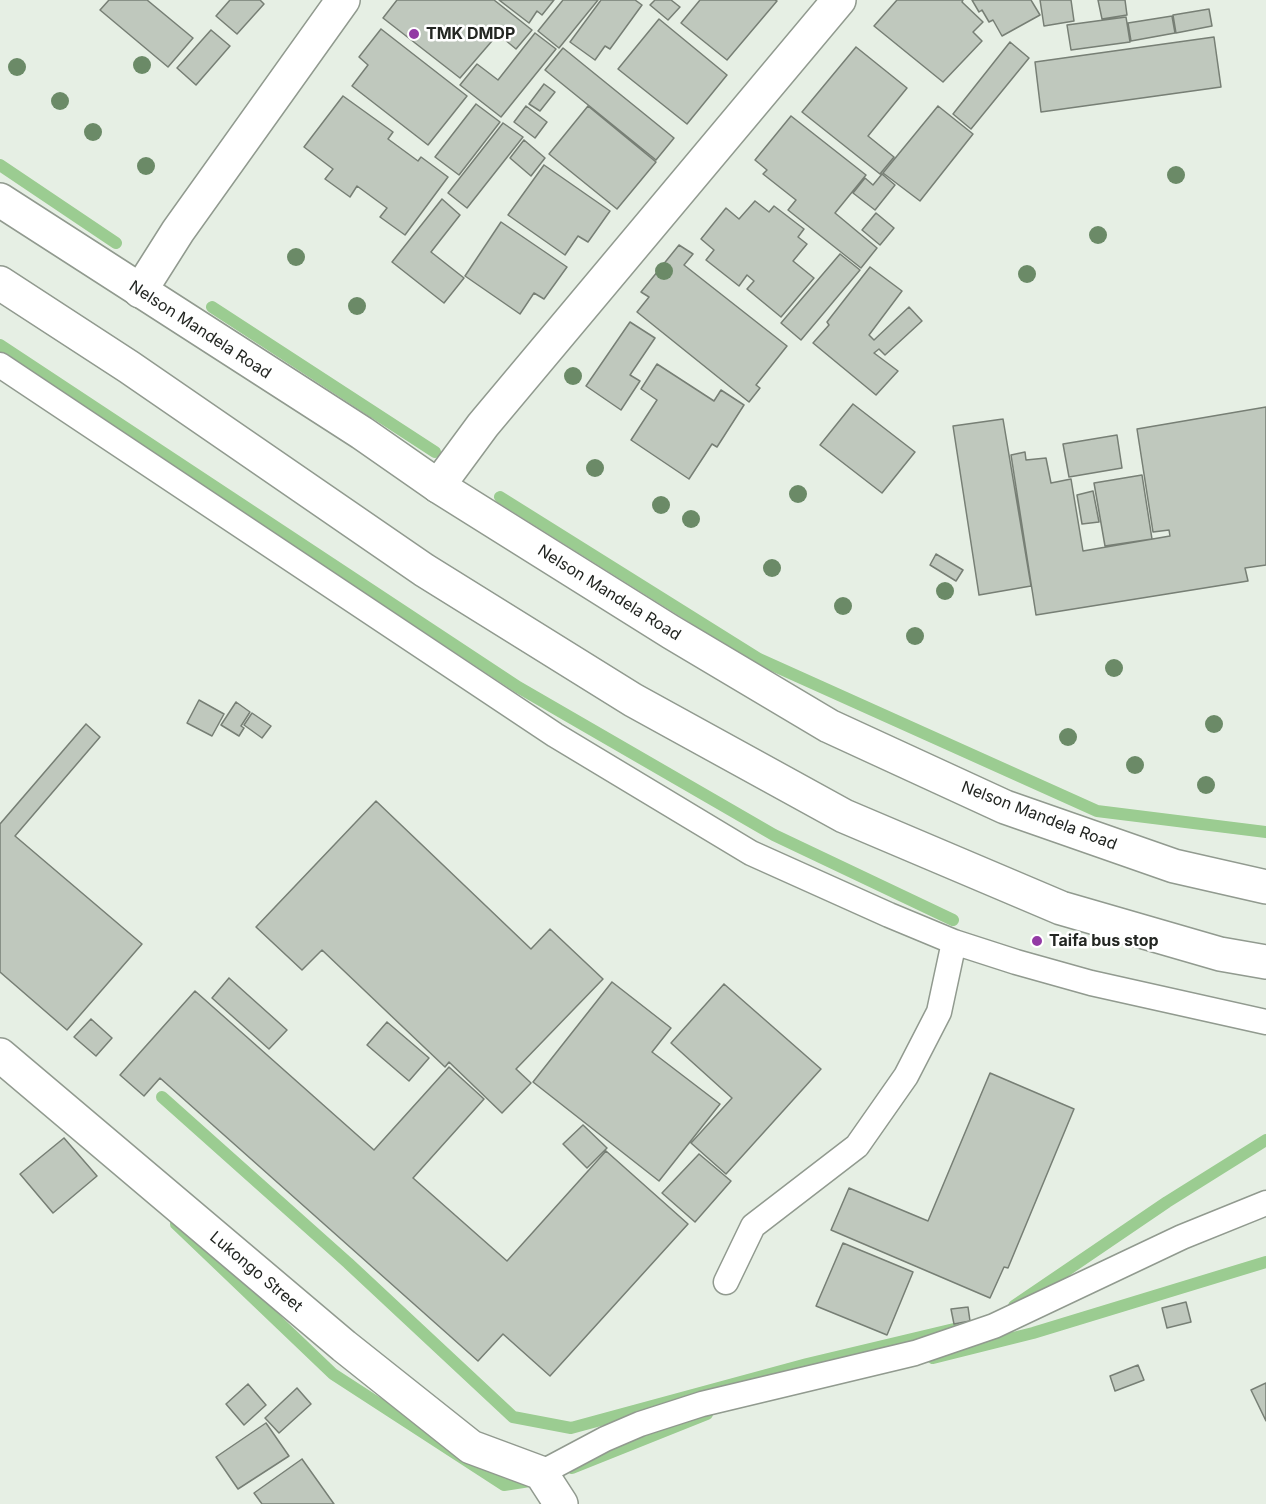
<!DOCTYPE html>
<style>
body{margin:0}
canvas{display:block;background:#e6efe4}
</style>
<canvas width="1266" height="1504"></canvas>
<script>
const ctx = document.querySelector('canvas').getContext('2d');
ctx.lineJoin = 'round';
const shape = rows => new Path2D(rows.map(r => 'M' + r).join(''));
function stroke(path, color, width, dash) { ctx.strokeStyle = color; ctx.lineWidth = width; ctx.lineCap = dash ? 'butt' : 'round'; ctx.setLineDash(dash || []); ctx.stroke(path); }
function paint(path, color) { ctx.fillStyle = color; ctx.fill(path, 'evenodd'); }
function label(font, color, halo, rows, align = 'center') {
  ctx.font = font + ' Inter,sans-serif'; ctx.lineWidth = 5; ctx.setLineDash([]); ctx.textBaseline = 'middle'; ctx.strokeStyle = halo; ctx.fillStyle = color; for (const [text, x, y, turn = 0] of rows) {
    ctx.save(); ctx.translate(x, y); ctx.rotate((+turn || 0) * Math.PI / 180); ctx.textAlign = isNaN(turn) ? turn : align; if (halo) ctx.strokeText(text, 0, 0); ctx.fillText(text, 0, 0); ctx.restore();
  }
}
stroke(shape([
 [0,165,116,243],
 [212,307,435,452],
 [0,345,518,687,774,835,953,920],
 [500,497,759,659,1097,811,1266,832],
 [162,1097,348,1263,513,1417,571,1428,807,1364,954,1329],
 [176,1224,333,1374,504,1485,536,1480],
 [1014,1306,1167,1202,1266,1140],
 [933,1358,1033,1333,1266,1262],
 [572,1468,707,1414]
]), '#9bcc91', 12);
const building = shape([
 [109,0,147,0,193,38,168,67,100,10,109,0],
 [230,0,260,0,264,4,237,34,216,16,230,0],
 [397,0,494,0,532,30,516,49,498,34,460,78,383,18,397,0],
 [499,0,554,0,542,15,537,11,529,23,499,0],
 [563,0,598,0,559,48,538,31,563,0],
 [601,0,635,0,642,5,610,49,605,46,595,60,570,42,601,0],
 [655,0,671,0,680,7,668,20,650,5,655,0],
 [700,0,775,0,777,1,727,60,681,23,700,0],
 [897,0,963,0,962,2,983,22,973,32,982,41,943,82,874,26,897,0],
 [972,0,1031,0,1040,15,1002,36,993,20,989,22,982,10,979,12,972,0],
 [1040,0,1071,0,1074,21,1044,26,1040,0],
 [1098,0,1125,0,1127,15,1102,19,1098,0],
 [1209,9,1212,26,1176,33,1173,15,1209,9],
 [1172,16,1175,33,1131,41,1128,23,1172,16],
 [1126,17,1130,42,1071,50,1067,25,1126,17],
 [659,19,727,75,687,124,618,69,659,19],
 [381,29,467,96,428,145,352,86,368,65,359,57,381,29],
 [211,30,230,46,196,85,177,68,211,30],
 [535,33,556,49,501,117,460,85,477,64,498,80,535,33],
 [1214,37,1221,87,1041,112,1035,62,1214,37],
 [1010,42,1029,58,971,129,953,114,1010,42],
 [856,47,907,88,868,136,894,157,880,174,802,112,856,47],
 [563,48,674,138,656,160,545,70,563,48],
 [544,84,555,92,540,111,529,104,544,84],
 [343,96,393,132,388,139,418,161,421,157,448,177,405,235,380,217,387,208,357,186,350,197,325,179,333,169,304,147,343,96],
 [476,104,500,122,459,175,435,157,476,104],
 [526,106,547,122,535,138,514,122,526,106],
 [588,106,656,162,617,209,549,154,588,106],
 [938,106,973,134,920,201,883,173,938,106],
 [791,116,866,175,835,213,877,248,861,268,788,210,796,200,763,174,767,170,755,160,791,116],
 [503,123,523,137,467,208,448,193,503,123],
 [524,140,545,158,531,176,510,158,524,140],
 [544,165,610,211,588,242,578,236,565,255,508,215,544,165],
 [882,174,895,185,875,210,853,193,865,178,873,185,882,174],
 [442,199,460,215,431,252,464,278,444,303,392,262,442,199],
 [755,201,769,212,774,206,804,229,798,237,807,244,793,261,814,278,781,317,747,289,754,281,747,275,739,286,706,260,714,250,701,239,726,208,739,219,755,201],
 [876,213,894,228,880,245,862,230,876,213],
 [501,222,567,267,544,299,534,293,520,314,465,276,501,222],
 [679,245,693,254,684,265,787,346,756,385,760,388,749,402,637,312,649,297,641,292,679,245],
 [840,254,860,270,801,340,781,323,840,254],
 [870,267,902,291,869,335,874,340,909,307,922,321,885,355,879,349,874,353,898,371,876,395,813,343,829,325,827,322,870,267],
 [630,322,655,338,630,375,640,381,621,410,586,386,630,322],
 [657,364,714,401,721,390,744,405,717,447,712,444,689,479,631,440,657,400,641,389,657,364],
 [853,404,915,452,882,493,820,445,853,404],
 [1266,407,1266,565,1245,568,1248,581,1036,615,1011,455,1025,452,1026,460,1046,458,1051,483,1071,479,1083,551,1170,536,1169,530,1153,532,1137,429,1266,407],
 [1003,419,1031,586,979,595,953,426,1003,419],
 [1117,435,1122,468,1069,477,1063,444,1117,435],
 [1142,475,1152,539,1105,546,1094,483,1142,475],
 [1093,491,1099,522,1082,524,1077,495,1093,491],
 [936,554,963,570,956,581,930,565,936,554],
 [199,700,224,714,212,736,187,723,199,700],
 [236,702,250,712,241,726,244,728,239,736,221,725,236,702],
 [252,713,271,726,262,738,244,725,252,713],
 [86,724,100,737,15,836,142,944,67,1030,0,972,0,824,86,724],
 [376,801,531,949,550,929,603,979,516,1069,531,1083,502,1113,449,1062,445,1067,322,950,302,970,256,927,376,801],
 [229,978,287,1030,269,1049,212,998,229,978],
 [612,982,671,1028,652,1052,720,1104,659,1181,533,1082,612,982],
 [724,984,821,1069,726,1174,691,1143,732,1098,671,1043,724,984],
 [195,991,374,1150,449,1067,484,1099,413,1178,507,1261,606,1151,688,1224,550,1376,503,1334,478,1361,160,1078,144,1096,120,1075,195,991],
 [91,1019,112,1038,96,1056,74,1037,91,1019],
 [387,1022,429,1058,409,1081,367,1045,387,1022],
 [990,1073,1074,1109,1008,1268,1004,1267,990,1298,831,1230,849,1188,928,1221,990,1073],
 [583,1125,607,1148,587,1168,563,1144,583,1125],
 [64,1138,97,1176,53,1213,20,1174,64,1138],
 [699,1154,731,1181,695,1222,662,1193,699,1154],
 [843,1243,913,1272,887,1335,816,1306,843,1243],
 [1186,1302,1191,1322,1167,1328,1162,1308,1186,1302],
 [968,1307,970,1321,954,1324,951,1309,968,1307],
 [1138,1365,1144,1380,1115,1391,1110,1376,1138,1365],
 [1266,1383,1266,1421,1251,1390,1266,1383],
 [248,1384,266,1405,244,1425,226,1404,248,1384],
 [297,1388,311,1404,279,1433,265,1418,297,1388],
 [266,1423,289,1456,238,1489,216,1457,266,1423],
 [302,1459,334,1504,262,1504,254,1493,302,1459]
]);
paint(building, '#bfc8bd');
stroke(building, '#777f75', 1.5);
const lane = shape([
 [0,365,555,735,751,853,889,915,954,942,1016,962,1091,983,1266,1022],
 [726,1282,753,1226,857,1146,906,1076,939,1012,954,942],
 [541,1473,605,1439,640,1424,702,1404,915,1353,994,1326,1182,1237,1266,1203]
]);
const street = shape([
 [140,291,178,231,343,0],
 [438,486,483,425,839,0],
 [0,1055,344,1346,471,1447,541,1473,561,1504]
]);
const primary = shape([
 [0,200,362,433,438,486,671,632,829,726,1005,807,1174,866,1266,887],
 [0,283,129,367,424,570,633,700,844,816,1061,908,1220,954,1266,962]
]);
stroke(lane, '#919a8f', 27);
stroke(street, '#919a8f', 36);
stroke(primary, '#919a8f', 36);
stroke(lane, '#fff', 24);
stroke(street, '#fff', 33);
stroke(primary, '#fff', 33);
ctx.fillStyle = '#6b8a67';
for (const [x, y] of [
 [142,65],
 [17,67],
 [60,101],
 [93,132],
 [146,166],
 [1176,175],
 [1098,235],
 [296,257],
 [664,271],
 [1027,274],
 [357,306],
 [573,376],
 [595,468],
 [798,494],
 [661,505],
 [691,519],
 [772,568],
 [945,591],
 [843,606],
 [915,636],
 [1114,668],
 [1214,724],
 [1068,737],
 [1135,765],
 [1206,785]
]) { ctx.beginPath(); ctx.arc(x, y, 9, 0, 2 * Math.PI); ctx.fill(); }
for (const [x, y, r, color] of [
 [414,34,6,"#933aa5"],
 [1037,941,6,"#933aa5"]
]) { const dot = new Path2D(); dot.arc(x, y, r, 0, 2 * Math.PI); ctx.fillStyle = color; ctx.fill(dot); stroke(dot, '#fff', 2); }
label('bold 16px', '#232622', '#fff', [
 ["TMK DMDP",426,34],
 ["Taifa bus stop",1049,941]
], 'left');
label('16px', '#232622', '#fff', [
 ["Nelson Mandela Road",200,330,33],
 ["Nelson Mandela Road",609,593,32],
 ["Nelson Mandela Road",1039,816,21],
 ["Lukongo Street",256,1272,40]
]);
</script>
